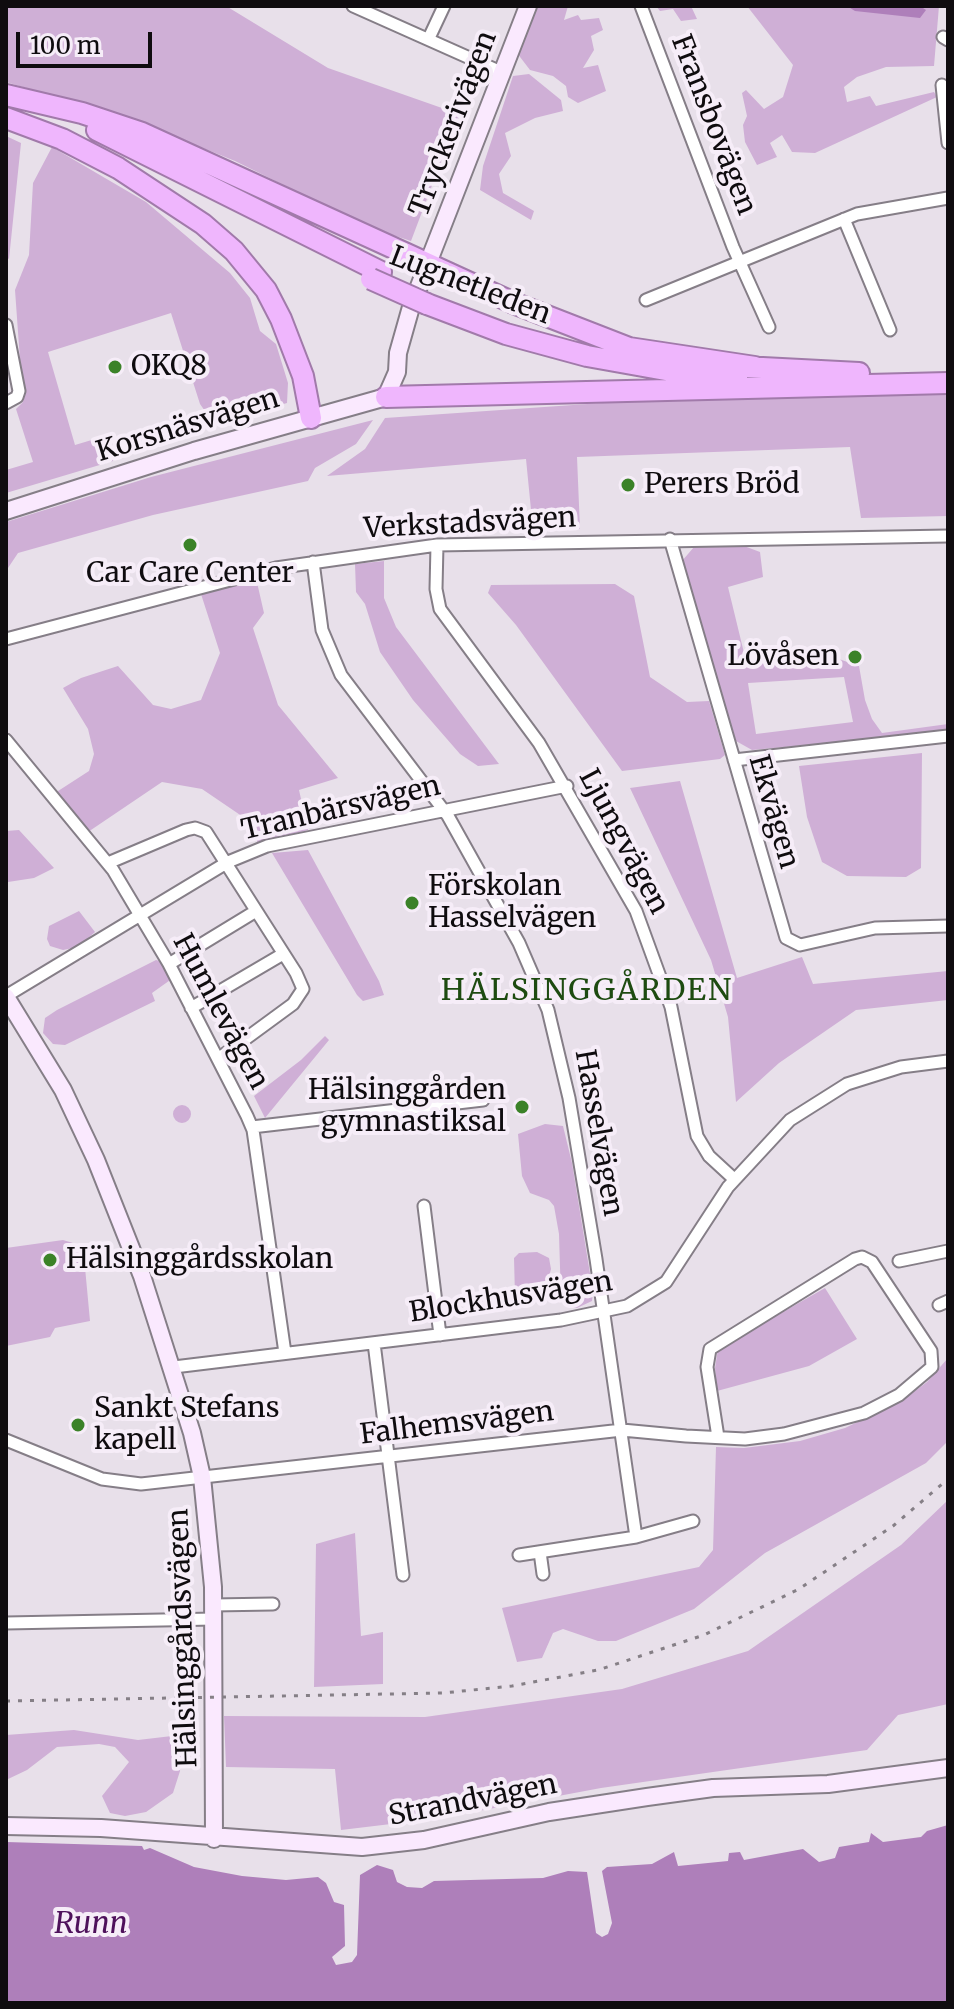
<!DOCTYPE html>
<meta charset="utf-8">
<style>
body{margin:0}
#map{position:relative;width:954px;height:2009px;overflow:hidden;background:#e8e0ea;font-family:Merriweather,serif}
canvas{display:block}
.frame{position:absolute;inset:0;border:8px solid #0f0c0f;pointer-events:none}
.scale{position:absolute;left:16px;top:32px;width:136px;height:36px;box-sizing:border-box;border:4px solid #0f0c0f;border-top:0;padding-left:10px;font-size:24px;line-height:28px;white-space:nowrap;color:#0f0c0f;-webkit-text-stroke:6px #f6edf8;paint-order:stroke}
</style>
<div id="map">
<canvas width="954" height="2009"></canvas>
<div class="frame"></div>
<div class="scale">100 m</div>
</div>
<script>
const ctx = document.querySelector('canvas').getContext('2d');
ctx.lineJoin = 'round';
function paint(path, color) { ctx.fillStyle = color; ctx.fill(path, 'evenodd'); }
const shape = rows => new Path2D(rows.map(r => 'M' + r).join(''));
function stroke(path, color, width, dash) { ctx.strokeStyle = color; ctx.lineWidth = width; ctx.lineCap = dash ? 'butt' : 'round'; ctx.setLineDash(dash || []); ctx.stroke(path); }
function label(font, color, halo, rows, align = 'center') {
  ctx.font = font + ' Merriweather,serif'; ctx.lineWidth = 8; ctx.setLineDash([]); ctx.textBaseline = 'middle'; ctx.strokeStyle = halo; ctx.fillStyle = color; for (const [text, x, y, turn = 0] of rows) {
    ctx.save(); ctx.translate(x, y); ctx.rotate((+turn || 0) * Math.PI / 180); ctx.textAlign = isNaN(turn) ? turn : align; if (halo) ctx.strokeText(text, 0, 0); ctx.fillText(text, 0, 0); ctx.restore();
  }
}
paint(shape([
 [6,6,226,6,328,68,459,114,411,241,371,228,235,161,136,121,6,82],
 [537,6,568,6,564,20,578,15,581,20,599,18,603,30,591,36,594,50,583,68,598,65,606,91,578,103,568,97,566,86,553,76,530,70,517,53],
 [656,6,691,6,697,19,681,21,673,9,660,11],
 [747,6,939,6,934,66,886,67,857,77,844,87,847,102,870,96,876,106,934,92,937,97,815,153,792,152,782,135,770,143,777,157,757,165,745,142,743,125,747,116,742,93,746,90,764,109,783,97,793,65],
 [529,74,561,100,563,111,535,118,505,133,511,156,499,174,503,193,534,211,531,220,480,190,483,166,513,76],
 [6,136,21,143,9,259,6,257],
 [52,147,146,202,230,273,250,298,260,331,276,344,288,383,287,403,214,424,200,404,171,313,48,352,75,445,105,436,113,461,6,493,6,470,33,462,16,409,23,402,15,290,29,255,33,183],
 [948,393,948,516,861,518,850,447,577,457,580,529,533,530,526,459,327,476,365,449,385,418,689,397],
 [373,420,356,444,315,468,308,481,153,515,18,553,6,571,6,522,151,477],
 [744,546,760,552,763,577,728,587,745,657,786,652,833,657,859,666,865,700,872,719,882,733,948,724,948,732,752,750,736,741,682,561,694,547],
 [844,677,853,722,756,734,748,683],
 [384,561,384,598,396,627,499,764,478,766,460,754,413,700,380,652,365,604,356,592,355,564],
 [256,578,264,613,253,628,278,705,338,778,299,790,308,830,258,845,252,823,202,789,162,782,88,832,55,793,89,771,94,754,88,729,63,688,81,678,118,666,153,705,171,709,201,700,220,653,201,594],
 [615,584,634,596,650,677,687,702,709,701,725,755,720,759,622,771,516,625,488,593,491,585],
 [922,753,921,868,906,877,847,876,822,862,807,817,799,766],
 [680,781,737,978,802,957,813,984,948,971,948,1000,856,1010,779,1063,736,1102,728,1017,711,960,630,788],
 [19,830,54,868,34,878,8,882,6,831],
 [308,850,379,981,384,995,363,1001,357,995,272,853],
 [79,911,95,932,78,947,63,950,50,946,47,939,49,926],
 [156,960,163,962,173,978,152,993,155,1001,65,1045,53,1044,43,1033,45,1018,57,1010],
 [325,1036,329,1040,265,1118,254,1096,301,1060],
 '173 1114a9 9 0 1 1 18 0a9 9 0 1 1-18 0Z',
 [545,1124,563,1126,572,1163,593,1292,592,1301,577,1308,566,1306,561,1300,559,1234,554,1206,549,1200,530,1193,522,1176,518,1134],
 [63,1240,83,1246,90,1321,55,1328,50,1337,6,1346,6,1248],
 [537,1252,549,1258,551,1269,547,1284,536,1294,515,1296,514,1258,519,1253],
 [825,1288,857,1339,809,1366,717,1391,715,1368,718,1349],
 [948,1358,948,1441,926,1463,765,1553,694,1609,616,1641,598,1641,563,1629,553,1633,542,1658,517,1662,502,1608,699,1567,713,1550,716,1447,744,1448,800,1441,845,1428,903,1400,927,1382],
 [948,1500,948,1704,898,1715,867,1750,601,1788,441,1818,341,1830,335,1769,226,1767,224,1716,425,1717,622,1689,748,1651,901,1545],
 [355,1533,361,1636,383,1632,383,1684,314,1687,316,1544],
 [74,1730,138,1740,172,1736,182,1741,180,1771,173,1793,146,1812,125,1816,110,1813,102,1796,129,1762,115,1747,99,1744,57,1747,27,1770,6,1780,6,1735]
]), '#cfafd6');
paint(shape([
 [847,6,920,6,926,10,920,18,855,11],
 [948,1825,948,2003,6,2003,6,1842,142,1846,144,1850,150,1848,194,1867,242,1876,286,1880,318,1877,326,1883,334,1902,344,1905,345,1946,332,1957,336,1965,352,1962,357,1955,360,1875,377,1865,393,1870,397,1882,407,1887,422,1888,434,1881,543,1878,568,1871,587,1872,596,1933,602,1937,608,1934,612,1923,602,1871,607,1867,652,1864,674,1852,678,1866,728,1861,729,1853,740,1852,744,1860,803,1849,819,1862,835,1858,839,1847,869,1842,871,1833,883,1842,921,1837,927,1831]
]), '#ae7fba');
const street = shape([
 [353,6,501,72],
 [641,6,733,247,769,327],
 [943,37,948,40],
 [429,38,444,6],
 [942,85,948,143],
 [844,219,890,330],
 [646,300,857,214,948,198],
 [6,325,19,391,17,397,6,403],
 [670,539,786,938,800,945,875,928,948,926],
 [437,545,436,589,440,609,539,743,636,911,671,1007,697,1136,709,1156,734,1179],
 [313,562,322,630,341,675,448,816,519,943,548,1010,569,1098,596,1259,636,1537],
 [6,639,276,568,437,545,948,536],
 [6,740,113,870,169,964,247,1116,253,1130,285,1353],
 [734,760,948,736],
 [108,863,186,830,195,828,206,832,296,973,303,989,293,1004,218,1059],
 [169,964,256,911],
 [6,996,228,862,267,846,567,786],
 [191,1008,283,954],
 [252,1127,483,1100],
 [424,1206,440,1335],
 [899,1261,948,1251],
 [939,1305,948,1301],
 [374,1343,403,1575],
 [174,1367,561,1320,627,1306,666,1282,728,1187,790,1120,847,1084,901,1067,948,1061],
 [6,1440,102,1479,141,1484,622,1430,686,1436,745,1439,784,1434,864,1413,899,1395,932,1367,931,1351,872,1262,862,1257,855,1259,710,1349,707,1367,718,1437],
 [540,1552,543,1574],
 [519,1555,636,1537,693,1521],
 [213,1605,273,1604],
 [6,1623,214,1619]
]);
const secondary = shape([
 [6,511,194,451,386,397,397,372,398,353,411,307,528,6],
 [6,997,63,1090,96,1160,142,1276,192,1433,202,1477,213,1587,214,1839],
 [6,1826,101,1828,362,1847,424,1840,549,1812,647,1797,713,1788,828,1784,948,1768]
]);
const highway = shape([
 [6,95,82,113,142,133,516,304,629,348,755,367],
 [6,118,62,139,118,168,203,224,234,251,266,290,281,319,303,376,311,418],
 [97,130,381,272],
 [427,304,506,334,587,356,671,371,737,377],
 [743,367,859,373],
 [386,397,948,383]
]);
stroke(street, '#857e87', 15);
stroke(secondary, '#857e87', 20);
stroke(highway, '#a17aaa', 24);
stroke(street, '#fff', 11);
stroke(secondary, '#fae9fe', 16);
stroke(highway, '#efb6fd', 20);
stroke(shape([
 [6,1701,443,1693,512,1686,598,1670,704,1635,799,1589,893,1526,948,1479]
]), '#857f86', 3, [4, 8]);
const highwayBridge = shape([
 [371,279,427,304]
]);
stroke(highwayBridge, '#a17aaa', 24, []);
stroke(highwayBridge, '#efb6fd', 20);
for (const [x, y, r, color] of [
 [115,367,8,"#3b8228"],
 [628,485,8,"#3b8228"],
 [190,545,8,"#3b8228"],
 [855,657,8,"#3b8228"],
 [412,903,8,"#3b8228"],
 [522,1107,8,"#3b8228"],
 [50,1260,8,"#3b8228"],
 [78,1425,8,"#3b8228"]
]) { const dot = new Path2D(); dot.arc(x, y, r, 0, 2 * Math.PI); ctx.fillStyle = color; ctx.fill(dot); stroke(dot, '#f6edf8', 3); }
label('28px', '#0f0c0f', '#f6edf8', [
 ["Tryckerivägen",454,124,-69],
 ["Fransbovägen",713,125,69],
 ["Lugnetleden",470,286,21],
 ["Korsnäsvägen",188,426,-17],
 ["Verkstadsvägen",470,524,-3],
 ["Tranbärsvägen",341,809,-13],
 ["Ekvägen",773,812,74],
 ["Ljungvägen",623,842,62],
 ["Humlevägen",220,1012,62],
 ["Hasselvägen",598,1133,80],
 ["Blockhusvägen",511,1298,-9],
 ["Falhemsvägen",457,1424,-7],
 ["Hälsinggårdsvägen",184,1638,-92],
 ["Strandvägen",473,1801,-11]
]);
label('28px', '#0f0c0f', '#f6edf8', [
 ["OKQ8",131,367],
 ["Perers Bröd",644,485],
 ["Car Care Center",190,574,"center"],
 ["Lövåsen",839,657,"right"],
 ["Förskolan",428,887],
 ["Hasselvägen",428,919],
 ["Hälsinggården",506,1091,"right"],
 ["gymnastiksal",506,1123,"right"],
 ["Hälsinggårdsskolan",66,1260],
 ["Sankt Stefans",94,1409],
 ["kapell",94,1441]
], 'left');
ctx.letterSpacing = '2px';
label('30px', '#1e4b11', '#f6edf8', [
 ["HÄLSINGGÅRDEN",587,992]
]);
ctx.letterSpacing = '0px';
label('italic 30px', '#4e115b', '#f6edf8', [
 ["Runn",91,1925]
]);
</script>
